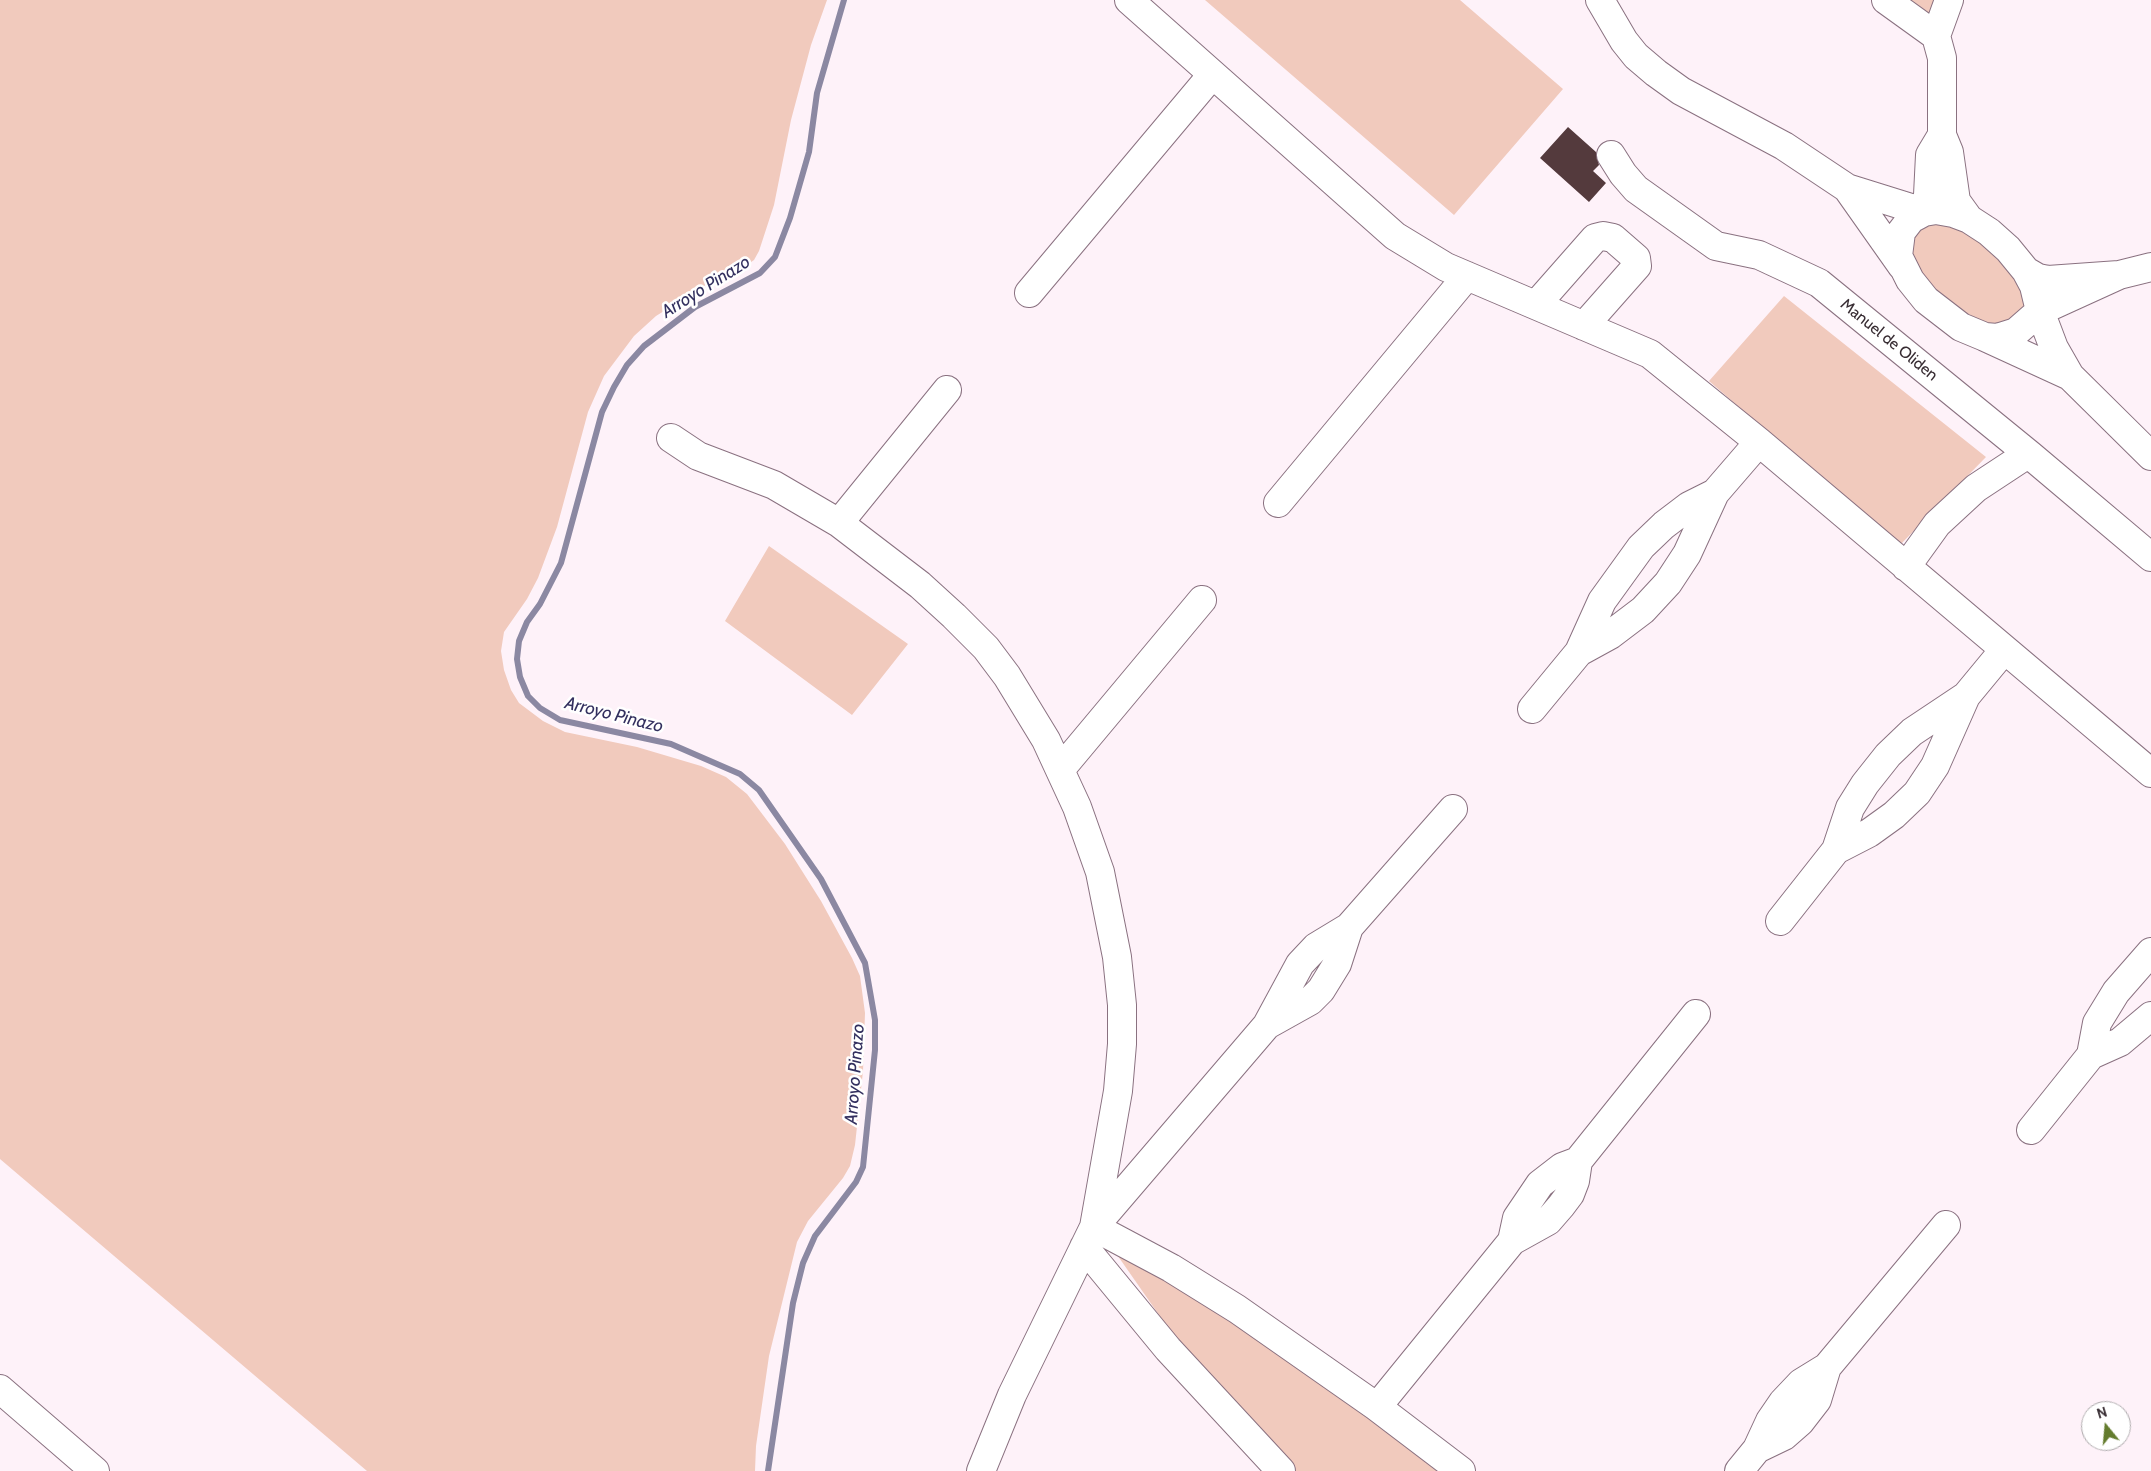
<!DOCTYPE html>
<style>
body{margin:0}
#map{position:relative;width:2151px;height:1471px;overflow:hidden;background:#fef2f9;font-family:Cabin,sans-serif}
canvas{display:block}
.north{position:absolute;left:2081px;top:1401px;width:50px;height:50px;box-sizing:border-box;background:#fff;border:1px solid #afabad;border-radius:50%;rotate:343deg;font-size:14px;font-weight:700;line-height:20px;text-align:center;color:#382d33}
.north::after{content:'';display:block;margin:auto;width:18px;height:22px;background:#647c2e;clip-path:polygon(50% 0,100% 100%,50% 72%,0 100%)}
</style>
<div id="map">
<canvas width="2151" height="1471"></canvas>
<div class="north">N</div>
</div>
<script>
const ctx = document.querySelector('canvas').getContext('2d');
ctx.lineJoin = 'round';
function paint(path, color) { ctx.fillStyle = color; ctx.fill(path, 'evenodd'); }
const shape = rows => new Path2D(rows.map(r => 'M' + r).join(''));
function stroke(path, color, width, dash) { ctx.strokeStyle = color; ctx.lineWidth = width; ctx.lineCap = dash ? 'butt' : 'round'; ctx.setLineDash(dash || []); ctx.stroke(path); }
function label(font, color, halo, rows, align = 'center') {
  ctx.font = font + ' Cabin,sans-serif'; ctx.lineWidth = 5; ctx.setLineDash([]); ctx.textBaseline = 'middle'; ctx.strokeStyle = halo; ctx.fillStyle = color; for (const [text, x, y, turn = 0] of rows) {
    ctx.save(); ctx.translate(x, y); ctx.rotate((+turn || 0) * Math.PI / 180); ctx.textAlign = isNaN(turn) ? turn : align; if (halo) ctx.strokeText(text, 0, 0); ctx.fillText(text, 0, 0); ctx.restore();
  }
}
paint(shape([
 [0,0,827,0,811,45,791,120,774,205,759,251,754,260,741,269,717,278,656,316,634,336,604,376,588,412,557,527,538,578,527,599,504,632,501,651,504,670,511,690,519,703,543,721,565,732,637,747,701,766,726,777,747,794,785,844,821,901,852,958,860,976,865,1013,863,1071,855,1145,850,1166,843,1178,808,1221,797,1242,769,1356,756,1446,755,1471,367,1471,0,1159],
 [1205,0,1460,0,1563,89,1454,215],
 [1903,0,1938,0,1929,14],
 [1944,217,2009,258,2029,306,2020,319,1992,328,1960,312,1930,290,1915,267,1909,239,1919,223],
 [1784,296,1986,457,1899,546,1709,381],
 [769,546,908,644,852,715,725,621],
 [1113,1249,1187,1291,1365,1409,1443,1471,1295,1471,1227,1401,1166,1325]
]), '#f1cabd');
stroke(shape([
 [768,1471,793,1303,803,1263,815,1236,856,1182,863,1167,875,1050,875,1020,865,963,821,879,759,790,740,774,671,744,560,720,540,708,528,696,520,677,517,659,519,641,527,622,540,604,561,563,602,412,614,387,627,365,644,346,695,307,760,273,775,257,790,218,809,152,817,93,844,0]
]), '#8b88a2', 6);
paint(shape([
 [1568,127,1596,152,1599,165,1593,171,1606,183,1589,202,1540,158]
]), '#543a3d');
const minor = shape([
 [1129,0,1395,236,1446,267,1650,354,1759,442,2151,773],
 [1600,0,1624,41,1636,56,1656,73,1681,91,1784,146,1847,188],
 [1886,0,1936,36],
 [1942,135,1942,58,1936,36,1949,0],
 [1611,155,1623,174,1636,189,1716,246,1759,255,1819,283,2030,455,2151,557],
 [1936,210,1953,213,1969,219,1989,232,2008,249,2026,271,2034,286,2040,311,2016,332,1997,338,1985,337,1961,327,1926,300,1910,280,1898,256,1901,232,1911,219,1924,212,1936,210],
 [1902,266,1847,188,1924,212,1928,195,1930,155,1942,135,1949,152,1956,201,1969,219],
 [2119,275,2151,267],
 [1029,293,1212,75],
 [1536,305,1595,238,1603,236,1613,238,1636,258,1637,266,1584,326],
 [1985,337,2070,376,2054,348,2040,311,2119,275,2048,280,2038,278,2026,271],
 [2070,376,2151,456],
 [671,438,698,456,774,485,839,523,920,585,954,616,986,648,1007,676,1046,740,1077,807,1100,872,1117,957,1122,1005,1122,1044,1118,1091,1094,1227,1012,1395,981,1471],
 [1715,493,1759,442],
 [1278,503,1467,276],
 [839,523,947,390],
 [1906,567,1937,524,1976,488,2020,459,2030,455],
 [1966,696,2004,650],
 [1532,709,1579,652,1602,601,1641,547,1664,525,1689,506,1715,493,1687,554,1668,583,1643,610,1610,635,1579,652],
 [1060,770,1202,600],
 [1780,921,1836,850,1850,808,1865,784,1888,755,1912,732,1966,696,1935,766,1917,793,1894,815,1869,833,1836,850],
 [1349,927,1337,964,1321,990,1310,1001,1267,1025,1300,964,1316,947,1349,927,1453,809],
 [1267,1025,1094,1227,1171,1268,1237,1309,1377,1407,1461,1471],
 [2091,1055,2097,1023,2116,992,2151,952],
 [2031,1130,2091,1055,2120,1042,2151,1016],
 [1578,1161,1696,1014],
 [1084,1247,1168,1349,1281,1471],
 [1827,1367,1946,1225],
 [0,1389,95,1471],
 [1377,1407,1512,1241,1548,1221,1561,1206,1570,1194,1575,1181,1578,1161,1562,1167,1540,1184,1517,1218,1512,1241],
 [1739,1471,1757,1449,1770,1421,1783,1402,1801,1383,1827,1367,1817,1400,1800,1422,1784,1436,1757,1449]
]);
stroke(minor, '#8a7180', 30);
stroke(minor, '#fff', 28);
label('16px', '#382d33', '#fff', [
 ["Manuel de Oliden",1889,340,39]
]);
label('italic 18px', '#33305f', '#fff', [
 ["Arroyo Pinazo",706,287,-32],
 ["Arroyo Pinazo",614,715,14],
 ["Arroyo Pinazo",855,1074,-86]
]);
</script>
